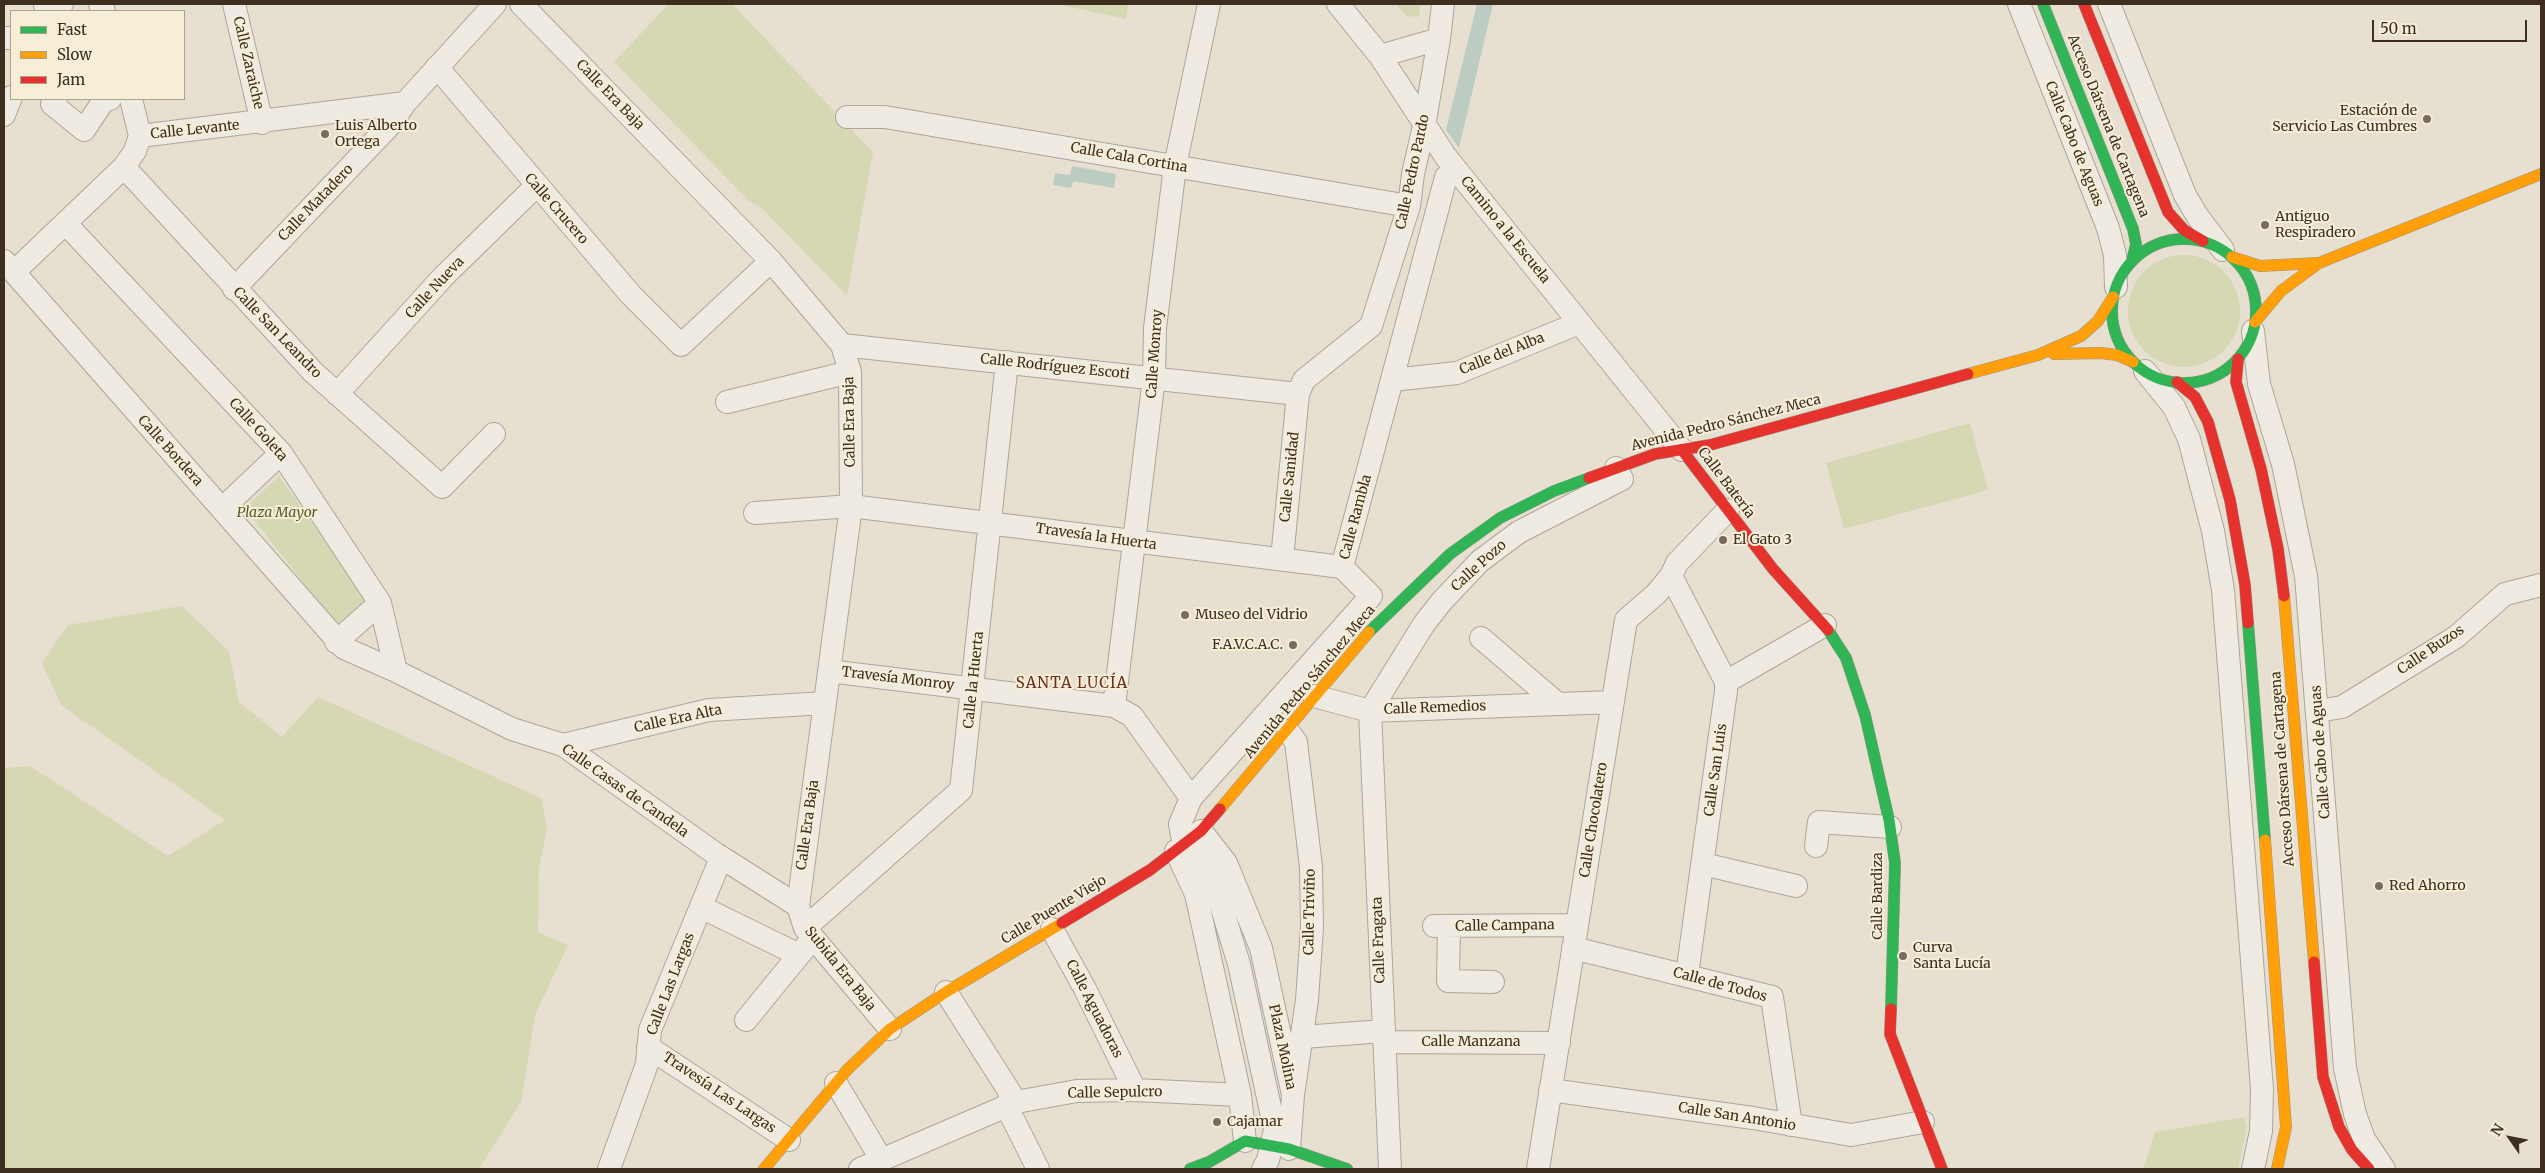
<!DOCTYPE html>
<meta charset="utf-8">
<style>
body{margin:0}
#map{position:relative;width:2545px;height:1173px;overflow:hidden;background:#e7e0d1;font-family:Merriweather,serif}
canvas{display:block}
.frame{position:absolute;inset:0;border:5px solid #3d2e20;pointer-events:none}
.legend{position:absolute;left:10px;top:10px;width:175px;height:90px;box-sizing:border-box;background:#f7eed8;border:1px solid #ada18e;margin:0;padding:6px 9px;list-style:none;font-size:15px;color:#3d2e20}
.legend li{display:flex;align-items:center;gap:10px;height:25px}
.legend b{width:25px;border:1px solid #ada18e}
.north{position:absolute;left:2485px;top:1113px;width:50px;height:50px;-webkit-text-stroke:4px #f7eed8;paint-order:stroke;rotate:303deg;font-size:14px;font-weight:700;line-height:20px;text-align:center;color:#3d2e20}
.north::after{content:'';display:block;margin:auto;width:18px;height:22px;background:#3d2e20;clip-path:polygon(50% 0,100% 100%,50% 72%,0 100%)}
.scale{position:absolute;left:2372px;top:20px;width:155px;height:22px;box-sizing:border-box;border:2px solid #3d2e20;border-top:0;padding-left:6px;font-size:15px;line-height:18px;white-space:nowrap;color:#3d2e20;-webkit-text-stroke:4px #f7eed8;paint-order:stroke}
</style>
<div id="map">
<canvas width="2545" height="1173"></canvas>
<div class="frame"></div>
<ul class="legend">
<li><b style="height:6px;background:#30b455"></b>Fast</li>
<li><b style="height:6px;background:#ff9f0a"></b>Slow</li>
<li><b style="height:6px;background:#e5322d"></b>Jam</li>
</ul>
<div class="north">N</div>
<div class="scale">50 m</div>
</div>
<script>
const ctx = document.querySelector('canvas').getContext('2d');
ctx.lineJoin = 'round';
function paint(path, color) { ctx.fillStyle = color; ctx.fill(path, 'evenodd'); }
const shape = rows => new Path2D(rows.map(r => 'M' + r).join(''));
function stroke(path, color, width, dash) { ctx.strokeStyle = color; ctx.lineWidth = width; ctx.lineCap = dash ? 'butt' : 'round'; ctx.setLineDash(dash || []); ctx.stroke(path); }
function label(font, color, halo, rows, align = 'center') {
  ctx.font = font + ' Merriweather,serif'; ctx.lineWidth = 4; ctx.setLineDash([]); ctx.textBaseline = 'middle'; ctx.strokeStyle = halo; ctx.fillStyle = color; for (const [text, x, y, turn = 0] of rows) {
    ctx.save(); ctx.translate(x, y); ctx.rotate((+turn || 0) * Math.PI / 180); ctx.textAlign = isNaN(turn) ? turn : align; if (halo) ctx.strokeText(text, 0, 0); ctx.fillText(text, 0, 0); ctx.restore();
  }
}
paint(shape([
 [669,4,732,4,873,152,847,296,763,209,748,200,614,62],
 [1056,4,1129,4,1126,19],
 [1396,4,1420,4,1419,17,1406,16],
 '2128 311a56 56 0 1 1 112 0a56 56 0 1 1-112 0Z',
 [1970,423,1988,490,1844,529,1826,463],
 [279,476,367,601,336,625,245,508],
 [182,606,229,651,239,702,282,737,318,697,541,798,547,828,539,868,538,932,568,945,535,1015,521,1102,479,1169,4,1169,4,768,30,766,168,856,225,820,61,705,42,663,68,625],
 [2244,1117,2247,1127,2238,1169,2143,1169,2155,1132]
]), '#d6d7b3');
paint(shape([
 [1477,4,1493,4,1459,148,1446,130],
 [1072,166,1116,174,1114,188,1073,181,1071,188,1053,185,1055,173,1070,175]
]), '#bcccc2');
const street = shape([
 [100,4,104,11],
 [234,4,262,123],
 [521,4,771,261,842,345,850,372,851,506,798,906,805,928,890,1029],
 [1338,4,1380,56,1446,157,1682,450],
 [2019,4,2108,228,2115,255,2116,287],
 [2109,4,2185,195,2198,217,2223,250],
 [45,5,62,4],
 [4,38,11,38],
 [1380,56,1439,39],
 [437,67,631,295,681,345,771,261],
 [56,99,52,104,84,130,104,100,110,99],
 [131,99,140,136],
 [4,115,11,97],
 [847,117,885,117,1409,206],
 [124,167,313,372,442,487,494,434],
 [66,224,281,453,380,603,396,671],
 [4,261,344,648,396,671,512,729,563,745,716,854,798,906],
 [15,271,124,167,135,151,140,136,405,103],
 [234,289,391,124,405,103,495,4],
 [2253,331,2259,384,2283,464,2306,576,2345,1068,2355,1114,2364,1139,2384,1169],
 [842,345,1298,394],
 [2145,371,2174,407,2189,439,2213,531,2223,590,2262,1089,2261,1131,2253,1169],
 [1392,380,1457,373,1579,323],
 [337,394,443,277,536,186],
 [727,402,850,372],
 [222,509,281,453],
 [755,513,851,506,1342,567],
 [1282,559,1298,394,1304,380,1371,326,1409,206,1413,174,1424,126,1439,39,1443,4],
 [1342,567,1446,177],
 [1671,576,1726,682,1726,691,1687,975],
 [1481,638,1558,704],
 [336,642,380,603],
 [829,671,1114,706,1132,716,1191,798],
 [1726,682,1825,625],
 [1314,696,1370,711,1613,702],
 [1114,706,1154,378,1155,328,1175,166,1209,4],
 [2318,711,2342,707,2456,637,2505,594,2541,585],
 [1288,731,1296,742,1311,867,1312,928,1307,1000,1293,1095],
 [563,745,709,710,825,703],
 [1201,831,1226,863,1261,948,1293,1095,1289,1149],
 [1816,846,1819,822,1890,827],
 [1176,851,1196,894,1240,1095,1245,1141],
 [1703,864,1796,886],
 [701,907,799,955],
 [1434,926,1577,925],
 [1449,927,1448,981,1493,982],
 [805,928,961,790,1007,362],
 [1052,929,1085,989,1135,1090],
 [1573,948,1772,997,1791,1125],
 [946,992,1016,1102],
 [746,1020,808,944],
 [1303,1037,1383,1031],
 [1384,1042,1559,1043],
 [648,1047,789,1140],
 [836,1083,881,1159],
 [1550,1090,1753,1118,1851,1135,1923,1122],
 [1006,1105,1038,1169],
 [609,1169,647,1064,650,1030,721,858],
 [860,1169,1016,1102,1077,1091,1135,1090,1240,1095],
 [1263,1169,1268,1160,1275,1130,1239,964,1213,879,1182,836,1180,824,1191,798,1371,596,1342,567],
 [1390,1169,1370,711,1424,624,1442,601,1480,561,1519,532,1622,479,1616,468],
 [1538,1169,1626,620,1656,594,1671,576,1677,563,1728,510]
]);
const fast = shape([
 [2043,4,2133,229,2136,244,2132,261],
 '2112 311a72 72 0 1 1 144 0a72 72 0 1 1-144 0Z',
 [2248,623,2265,840],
 [1828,630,1846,658,1865,715,1889,820,1895,863,1891,1009],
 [1369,632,1450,554,1500,518,1554,491,1589,478],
 [1190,1169,1209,1162,1245,1141,1289,1149,1347,1169]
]);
const slow = shape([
 [2232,257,2260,266,2318,263],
 [2255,322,2281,291,2319,263,2541,174],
 [2054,354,2101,353,2117,355,2133,362],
 [1968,374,2038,355,2081,336,2098,321,2113,297],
 [2284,596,2314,962],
 [1220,809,1369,632],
 [2265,840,2286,1127,2277,1169],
 [764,1169,847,1070,890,1029,946,992,1062,923]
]);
const jam = shape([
 [2084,4,2168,212,2184,230,2203,241],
 [2238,359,2236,382,2261,469,2278,549,2284,596],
 [2177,382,2195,397,2208,422,2230,500,2245,585,2248,623],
 [1682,450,1773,569,1828,630],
 [1589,478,1655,454,1710,445,1968,374],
 [1062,923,1150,870,1201,831,1220,809],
 [2314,962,2323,1077,2339,1127,2352,1150,2369,1169],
 [1891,1009,1890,1034,1942,1169]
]);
stroke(street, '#ada599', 24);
stroke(fast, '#9c958a', 12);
stroke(slow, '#9c958a', 12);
stroke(jam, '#9c958a', 12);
stroke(street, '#efebe3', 22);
stroke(fast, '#30b455', 11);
stroke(slow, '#ff9f0a', 11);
stroke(jam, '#e5322d', 11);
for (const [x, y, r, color] of [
 [2427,119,5,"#786c5e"],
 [325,134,5,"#786c5e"],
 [2265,225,5,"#786c5e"],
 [1723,540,5,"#786c5e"],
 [1185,615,5,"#786c5e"],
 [1293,645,5,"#786c5e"],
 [2379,886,5,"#786c5e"],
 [1903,956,5,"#786c5e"],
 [1217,1122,5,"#786c5e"]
]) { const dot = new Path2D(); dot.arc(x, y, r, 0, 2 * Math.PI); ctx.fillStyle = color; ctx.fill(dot); stroke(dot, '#f7eed8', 2); }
label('14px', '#3d2e20', '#f7eed8', [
 ["Calle Zaraiche",248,63,77],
 ["Calle Era Baja",610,95,46],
 ["Acceso Dársena de Cartagena",2108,126,68],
 ["Calle Levante",195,130,-6],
 ["Calle Cabo de Aguas",2074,144,68],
 ["Calle Cala Cortina",1129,158,10],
 ["Calle Pedro Pardo",1413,172,-78],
 ["Calle Matadero",316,203,-46],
 ["Calle Crucero",556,209,49],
 ["Camino a la Escuela",1505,230,51],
 ["Calle Nueva",435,288,-47],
 ["Calle San Leandro",277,333,46],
 ["Calle Monroy",1155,354,-86],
 ["Calle del Alba",1502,354,-22],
 ["Calle Rodríguez Escoti",1055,367,6],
 ["Calle Era Baja",850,422,-91],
 ["Avenida Pedro Sánchez Meca",1726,423,-14],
 ["Calle Goleta",258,430,48],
 ["Calle Bordera",170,451,48],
 ["Calle Sanidad",1290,477,-84],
 ["Calle Batería",1726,483,53],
 ["Calle Rambla",1356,517,-75],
 ["Travesía la Huerta",1096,537,8],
 ["Calle Pozo",1479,566,-42],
 ["Calle Buzos",2431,650,-34],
 ["Travesía Monroy",898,679,7],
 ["Calle la Huerta",974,680,-84],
 ["Avenida Pedro Sánchez Meca",1310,682,-50],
 ["Calle Remedios",1435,708,-2],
 ["Calle Era Alta",678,719,-12],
 ["Calle Cabo de Aguas",2321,752,-94],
 ["Acceso Dársena de Cartagena",2283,769,-94],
 ["Calle San Luis",1716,770,-82],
 ["Calle Casas de Candela",625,791,35],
 ["Calle Chocolatero",1594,820,-81],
 ["Calle Era Baja",808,825,-82],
 ["Calle Bardiza",1878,896,-90],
 ["Calle Puente Viejo",1054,910,-31],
 ["Calle Triviño",1310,912,-89],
 ["Calle Campana",1505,926,-1],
 ["Calle Fragata",1379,940,-92],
 ["Subida Era Baja",840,969,51],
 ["Calle Las Largas",671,984,-69],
 ["Calle de Todos",1720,985,15],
 ["Calle Aguadoras",1094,1009,63],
 ["Calle Manzana",1471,1042],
 ["Plaza Molina",1282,1047,78],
 ["Travesía Las Largas",719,1093,34],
 ["Calle Sepulcro",1115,1093,-1],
 ["Calle San Antonio",1737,1117,9]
]);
label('14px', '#3d2e20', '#f7eed8', [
 ["Estación de",2417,111,"right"],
 ["Servicio Las Cumbres",2417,127,"right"],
 ["Luis Alberto",335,126],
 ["Ortega",335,142],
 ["Antiguo",2275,217],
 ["Respiradero",2275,233],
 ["El Gato 3",1733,540],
 ["Museo del Vidrio",1195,615],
 ["F.A.V.C.A.C.",1283,645,"right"],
 ["Red Ahorro",2389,886],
 ["Curva",1913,948],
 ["Santa Lucía",1913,964],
 ["Cajamar",1227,1122]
], 'left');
label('italic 14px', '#4d5a26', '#f7eed8', [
 ["Plaza Mayor",277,513]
]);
ctx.letterSpacing = '1px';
label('15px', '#6b2e1e', '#f7eed8', [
 ["SANTA LUCÍA",1072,684]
]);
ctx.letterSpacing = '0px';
</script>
